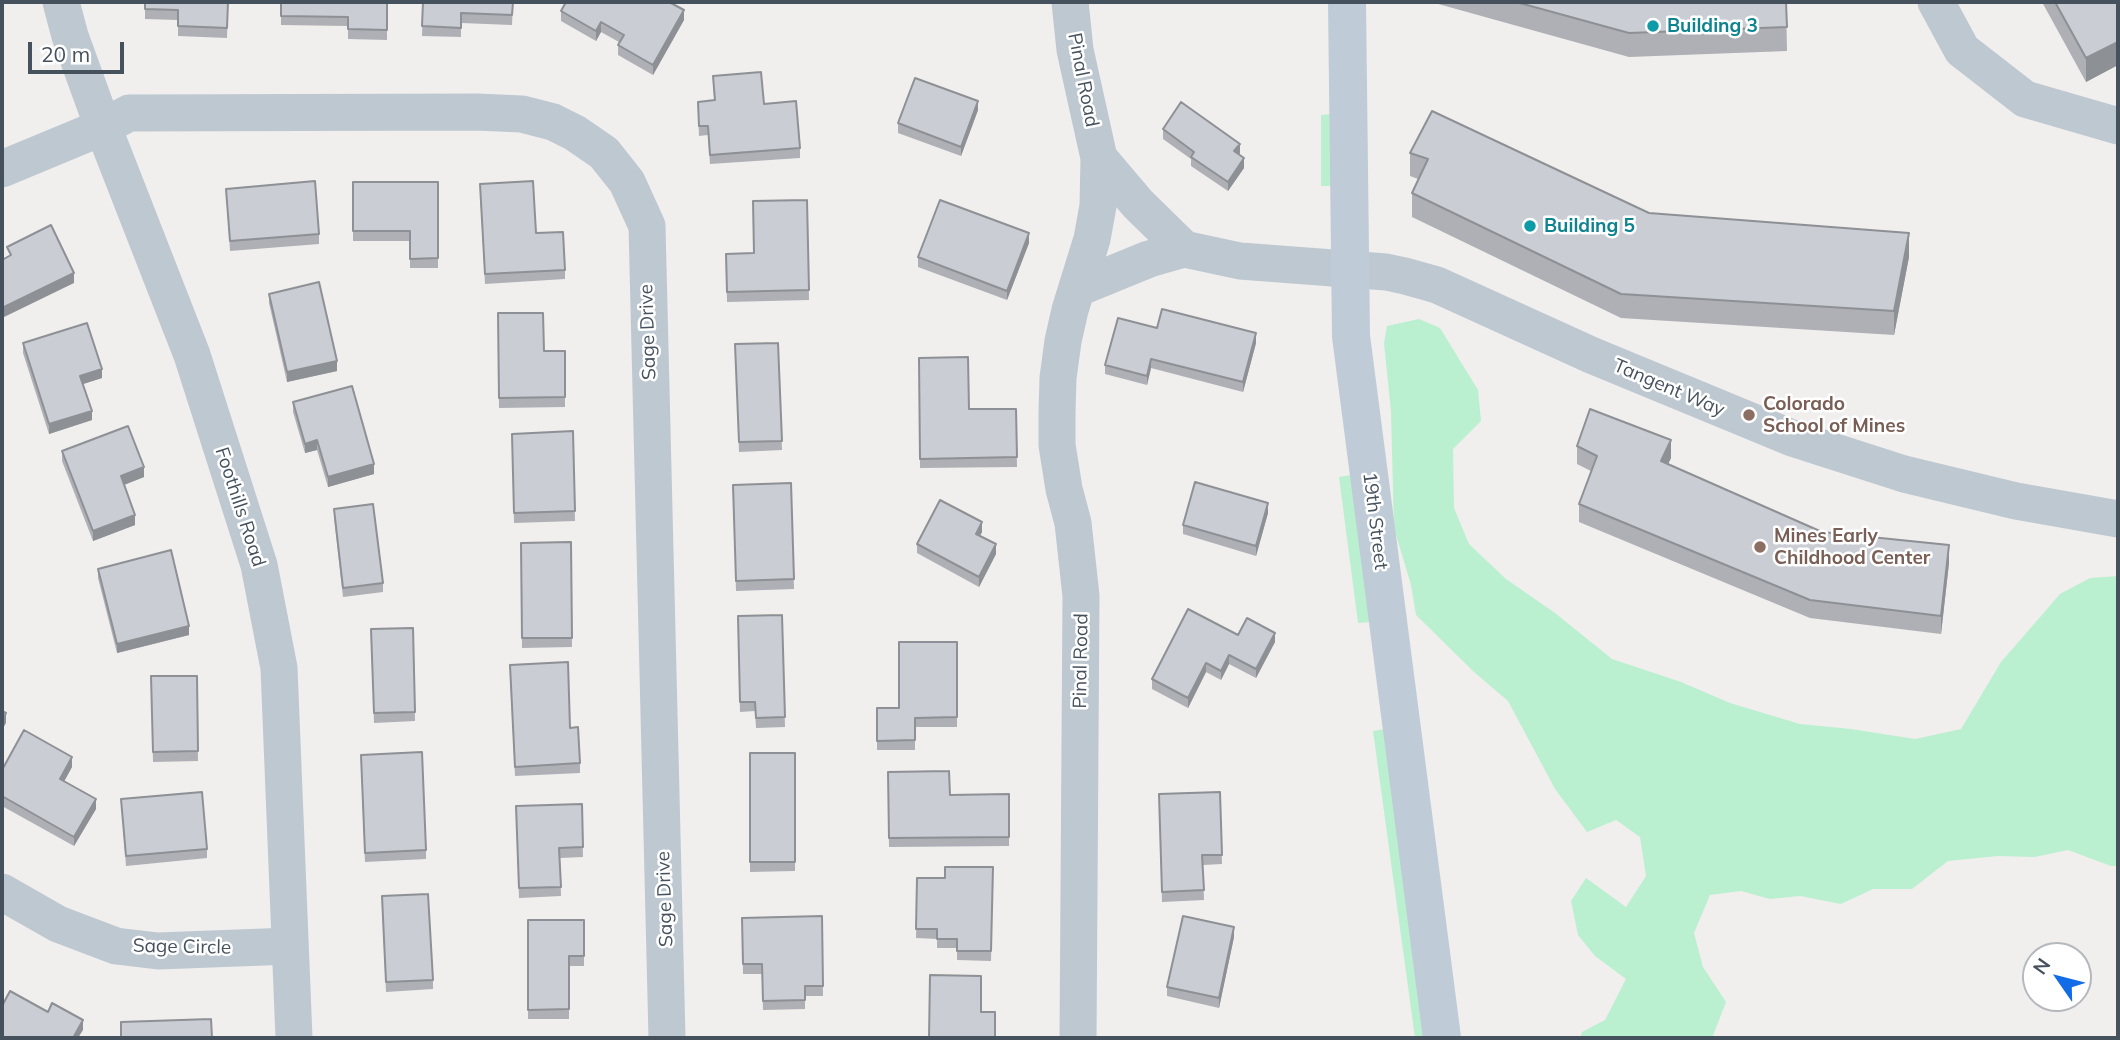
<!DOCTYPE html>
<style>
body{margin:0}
#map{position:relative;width:2120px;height:1040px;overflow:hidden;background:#f1eeee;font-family:Mulish,sans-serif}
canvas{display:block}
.frame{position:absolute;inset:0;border:4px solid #45515c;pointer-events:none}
.north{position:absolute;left:2022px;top:942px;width:70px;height:70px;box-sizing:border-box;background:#fff;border:2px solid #b5b9be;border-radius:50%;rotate:305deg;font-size:19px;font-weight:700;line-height:28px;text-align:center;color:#45515c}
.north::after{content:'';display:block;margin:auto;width:24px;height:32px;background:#126be7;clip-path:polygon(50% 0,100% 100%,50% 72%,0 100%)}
.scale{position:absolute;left:28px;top:42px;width:96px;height:32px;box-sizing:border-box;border:4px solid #45515c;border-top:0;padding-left:9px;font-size:21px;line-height:24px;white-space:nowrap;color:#45515c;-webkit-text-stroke:5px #fff;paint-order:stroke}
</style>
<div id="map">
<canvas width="2120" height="1040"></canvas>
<div class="frame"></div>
<div class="north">N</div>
<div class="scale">20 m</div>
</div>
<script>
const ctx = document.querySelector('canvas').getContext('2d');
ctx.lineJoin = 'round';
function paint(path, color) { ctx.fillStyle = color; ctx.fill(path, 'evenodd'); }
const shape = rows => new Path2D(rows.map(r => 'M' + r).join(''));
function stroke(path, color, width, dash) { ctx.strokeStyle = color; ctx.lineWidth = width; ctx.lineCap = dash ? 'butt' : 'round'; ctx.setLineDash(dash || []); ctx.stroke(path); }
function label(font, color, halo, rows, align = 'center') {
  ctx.font = font + ' Mulish,sans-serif'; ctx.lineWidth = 5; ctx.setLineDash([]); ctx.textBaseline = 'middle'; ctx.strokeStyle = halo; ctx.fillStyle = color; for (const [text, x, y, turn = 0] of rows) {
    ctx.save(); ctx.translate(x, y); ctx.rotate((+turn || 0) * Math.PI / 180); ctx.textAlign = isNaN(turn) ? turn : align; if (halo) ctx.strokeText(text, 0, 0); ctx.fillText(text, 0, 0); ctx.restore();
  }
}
paint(shape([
 [1332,114,1332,186,1321,186,1321,115],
 [1419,319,1440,328,1478,390,1481,421,1453,449,1454,508,1469,544,1506,579,1555,613,1612,659,1681,682,1730,703,1800,724,1851,729,1915,739,1961,729,2001,662,2060,594,2090,578,2118,576,2118,866,2111,866,2068,850,2035,857,1998,856,1948,861,1912,889,1873,889,1841,904,1800,896,1770,899,1741,891,1710,895,1694,933,1703,967,1726,1002,1712,1038,1580,1038,1582,1032,1605,1020,1626,979,1595,956,1578,935,1571,901,1586,878,1626,907,1646,876,1640,837,1616,820,1587,832,1555,789,1508,701,1474,672,1416,615,1411,585,1394,528,1391,412,1384,343,1387,326],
 [1351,475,1370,622,1358,623,1339,477],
 [1385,729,1427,1038,1415,1038,1373,731]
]), '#baf0d0');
stroke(shape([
 [61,2,70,36,103,127,192,355,259,565,279,668,294,1038],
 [1070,2,1075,50,1099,158,1098,206,1092,239,1070,310,1063,341,1058,378,1057,412,1057,445,1064,489,1073,523,1081,596,1078,1038],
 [1936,2,1962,50,2025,99,2118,126],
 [1099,158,1138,204,1184,249],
 [2,169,103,127,129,113,476,112,522,114,553,122,575,133,604,153,627,182,647,226,667,1038],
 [1078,288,1149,259,1184,249,1240,261,1386,272,1405,276,1437,285,1591,355,1792,438,1904,474,2016,501,2118,519],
 [2,892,58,924,116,946,158,951,290,946]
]), '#bec8d1', 37);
stroke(shape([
 [1347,2,1351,336,1442,1038]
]), '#c0cbd8', 38);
paint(shape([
 [145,2,228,2,227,38,178,36,178,20,145,19],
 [281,2,387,2,387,40,348,39,348,26,281,25],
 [423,2,513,2,512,25,461,23,461,37,422,36],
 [1431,2,1786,2,1787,51,1629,57],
 [2042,2,2118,2,2118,65,2086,82],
 [561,11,684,20,653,75,618,55,618,45,619,42,601,32,596,41,561,21],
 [713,76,764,104,800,148,800,158,710,164,708,135,699,136,698,111,714,100],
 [978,110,961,156,898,133,898,123],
 [1163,129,1240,153,1239,154,1244,168,1228,191,1191,166,1191,159,1163,139],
 [1410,153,1649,213,1909,257,1894,335,1621,318,1412,217,1412,193,1418,179,1410,176],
 [353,182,438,182,438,268,410,268,410,241,353,241],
 [226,189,319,234,319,244,230,251],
 [480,193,536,233,565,270,565,279,485,284],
 [807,200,809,300,727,302,726,254,754,253],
 [1029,243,1007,300,918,267,918,257],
 [269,294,337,371,287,382,269,303],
 [498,313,544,351,565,351,565,407,499,408],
 [1157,328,1256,343,1243,392,1151,368,1147,385,1105,374,1105,365],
 [23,343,102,378,83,384,92,420,49,434,23,353],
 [778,343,782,450,739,452,735,344],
 [919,358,969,409,1016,409,1017,467,920,468],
 [293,402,374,474,328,487,317,450,305,453,293,412],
 [573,431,575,521,514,523,512,434],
 [1577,446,1671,458,1668,464,1822,532,1949,563,1941,634,1810,618,1579,522,1579,504,1591,471,1577,464],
 [62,451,144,477,124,485,135,525,93,541,62,461],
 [791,483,794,589,736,591,733,485],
 [334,509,383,583,383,592,343,597,334,518],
 [1268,513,1256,556,1183,534,1183,525],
 [982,532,980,536,996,554,979,587,917,553,917,544],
 [571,542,572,647,522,648,521,543],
 [98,569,189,635,117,653,98,578],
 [782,615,785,727,756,728,755,711,740,712,738,616],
 [413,628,415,721,374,723,371,629],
 [1238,635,1275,642,1256,678,1229,664,1221,680,1206,672,1188,708,1152,689,1152,679],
 [957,642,957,727,915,727,915,750,877,750,877,708,899,708],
 [510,675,570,728,580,763,580,773,515,776],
 [151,676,197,676,198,761,153,762],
 [750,753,795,753,795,871,750,872],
 [361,764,426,850,426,859,365,862],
 [72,767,64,781,96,809,74,846,2,806,2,770],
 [888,772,950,795,1009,794,1009,846,889,847],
 [1220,792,1222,864,1203,865,1204,900,1162,902,1159,794],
 [121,799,207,849,207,858,126,866],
 [582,804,583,857,560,858,561,896,519,898,516,806],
 [993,867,991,961,957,960,957,948,937,948,937,939,916,938,917,878,945,878],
 [382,906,433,980,433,989,386,992],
 [822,916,823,996,805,996,805,1009,763,1010,762,974,743,974,742,918],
 [528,920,584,920,584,966,569,966,569,1019,528,1019],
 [1234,937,1219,1008,1167,996,1167,987]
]), '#aeb0b5');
paint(shape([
 [684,10,684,20,653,75,653,65],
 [601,22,601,32,596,41,596,31],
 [2118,42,2118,65,2086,82,2086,58],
 [978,101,978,110,961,156,961,147],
 [1240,144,1240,153,1234,161,1234,151],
 [1244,158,1244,168,1228,191,1228,182],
 [1029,233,1029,243,1007,300,1007,291],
 [1909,233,1909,257,1894,335,1894,311],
 [74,273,74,283,2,318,2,308],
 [1256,333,1256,343,1243,392,1243,382],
 [1151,359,1151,368,1147,385,1147,376],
 [337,361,337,371,287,382,287,372],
 [102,369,102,378,80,385,80,376],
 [92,411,92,420,49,434,49,424],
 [317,440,317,450,305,453,305,444],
 [1671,440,1671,458,1661,479,1661,461],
 [374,464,374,474,328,487,328,477],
 [144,467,144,477,121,486,121,476],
 [1268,503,1268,513,1256,556,1256,546],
 [135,515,135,525,93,541,93,531],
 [982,522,982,532,976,543,976,534],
 [996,544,996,554,979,587,979,577],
 [1949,545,1949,563,1941,634,1941,616],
 [189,626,189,635,117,653,117,644],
 [1275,633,1275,642,1256,678,1256,669],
 [1229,655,1229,664,1221,680,1221,671],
 [1206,663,1206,672,1188,708,1188,698],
 [6,713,6,723,2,730,2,721],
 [72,757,72,767,60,789,60,779],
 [96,799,96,809,74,846,74,837],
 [1234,927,1234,937,1219,1008,1219,998],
 [83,1020,83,1030,78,1038,73,1038]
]), '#8d9094');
const building = shape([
 [145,2,228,2,227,28,178,26,178,10,145,9,145,2],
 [281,2,387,2,387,30,348,29,348,17,281,16,281,2],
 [423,2,513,2,512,15,461,13,461,28,422,26,423,2],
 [566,2,669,2,684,10,653,65,618,45,624,35,601,22,596,31,561,11,566,2],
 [1516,2,1786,2,1787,27,1629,33,1516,2],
 [2055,2,2118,2,2118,42,2086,58,2055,2],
 [761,72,764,104,796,101,800,148,710,155,708,126,699,126,698,102,715,100,713,76,761,72],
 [915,78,978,101,961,147,898,123,915,78],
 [1181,102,1240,144,1234,151,1244,158,1228,182,1191,157,1194,152,1163,129,1181,102],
 [1432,111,1649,213,1909,233,1894,311,1621,294,1412,193,1428,159,1410,153,1432,111],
 [315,181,319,234,230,241,226,189,315,181],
 [533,181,536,233,563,232,565,270,485,274,480,184,533,181],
 [353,182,438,182,438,258,410,259,410,231,353,231,353,182],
 [807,200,809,290,727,292,726,254,754,253,753,201,807,200],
 [940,200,1029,233,1007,291,918,257,940,200],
 [51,225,74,273,2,308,2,260,11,255,7,247,51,225],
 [319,282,337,361,287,372,269,294,319,282],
 [1162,309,1256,333,1243,382,1151,359,1147,376,1105,365,1118,318,1157,328,1162,309],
 [498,313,543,313,544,351,565,351,565,397,499,398,498,313],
 [87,323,102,369,80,376,92,411,49,424,23,343,87,323],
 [778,343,782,441,739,442,735,344,778,343],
 [968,357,969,409,1016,409,1017,457,920,459,919,358,968,357],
 [352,386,374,464,328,477,317,440,305,444,293,402,352,386],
 [1590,409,1671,440,1661,461,1822,532,1949,545,1941,616,1810,600,1579,504,1597,456,1577,446,1590,409],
 [128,426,144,467,121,476,135,515,93,531,62,451,128,426],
 [573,431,575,511,514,513,512,434,573,431],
 [1195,482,1268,503,1256,546,1183,525,1195,482],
 [791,483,794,579,736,581,733,485,791,483],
 [940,500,982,522,976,534,996,544,979,577,917,544,940,500],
 [373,504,383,583,343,588,334,509,373,504],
 [571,542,572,638,522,638,521,543,571,542],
 [171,550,189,626,117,644,98,569,171,550],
 [1188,609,1238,635,1247,618,1275,633,1256,669,1229,655,1221,671,1206,663,1188,698,1152,679,1188,609],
 [782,615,785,717,756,718,755,702,740,702,738,616,782,615],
 [413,628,415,712,374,713,371,629,413,628],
 [899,642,957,642,957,717,915,718,915,740,877,741,877,708,899,708,899,642],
 [568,662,570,728,578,727,580,763,515,767,510,665,568,662],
 [151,676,197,676,198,751,153,752,151,676],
 [2,711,6,713,2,721,2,711],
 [24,730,72,757,60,779,96,799,74,837,2,796,2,770,24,730],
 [422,752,426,850,365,853,361,755,422,752],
 [750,753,795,753,795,862,750,862,750,753],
 [949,771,950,795,1009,794,1009,837,889,838,888,772,949,771],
 [202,792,207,849,126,856,121,799,202,792],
 [1220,792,1222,855,1202,855,1204,890,1162,892,1159,794,1220,792],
 [582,804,583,847,559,848,561,887,519,888,516,806,582,804],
 [945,867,993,867,991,951,957,951,957,939,937,939,937,929,916,929,917,878,945,878,945,867],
 [428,894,433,980,386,982,382,896,428,894],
 [822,916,823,986,805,986,805,1000,763,1001,762,964,743,964,742,918,822,916],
 [1183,916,1234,927,1219,998,1167,987,1183,916],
 [528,920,584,920,584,956,569,956,569,1009,528,1010,528,920],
 [930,975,981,976,981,1012,995,1012,995,1038,929,1038,930,975],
 [10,991,48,1012,52,1003,83,1020,73,1038,2,1038,2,1006,10,991],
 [211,1019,212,1038,121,1038,121,1022,211,1019]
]);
paint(building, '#cacdd3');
stroke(building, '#8d9094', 2);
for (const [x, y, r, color] of [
 [1653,26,7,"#0f9aa8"],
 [1530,226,7,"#0f9aa8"],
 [1749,415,7,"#8d6e63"],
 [1760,547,7,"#8d6e63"]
]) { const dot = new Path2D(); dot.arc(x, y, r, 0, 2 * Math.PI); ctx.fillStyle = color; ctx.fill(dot); stroke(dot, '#fff', 2.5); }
label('bold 19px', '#0d838f', '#fff', [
 ["Building 3",1667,26],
 ["Building 5",1544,226]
], 'left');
label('19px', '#45515c', '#fff', [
 ["Pinal Road",1083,80,79],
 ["Sage Drive",648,332,-92],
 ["Tangent Way",1669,388,23],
 ["Foothills Road",240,507,72],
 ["19th Street",1375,521,83],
 ["Pinal Road",1081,661,-89],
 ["Sage Drive",665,899,-92],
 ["Sage Circle",182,947,1]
]);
label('bold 19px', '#785e54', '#fff', [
 ["Colorado",1763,404],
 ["School of Mines",1763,426],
 ["Mines Early",1774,536],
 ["Childhood Center",1774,558]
], 'left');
</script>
